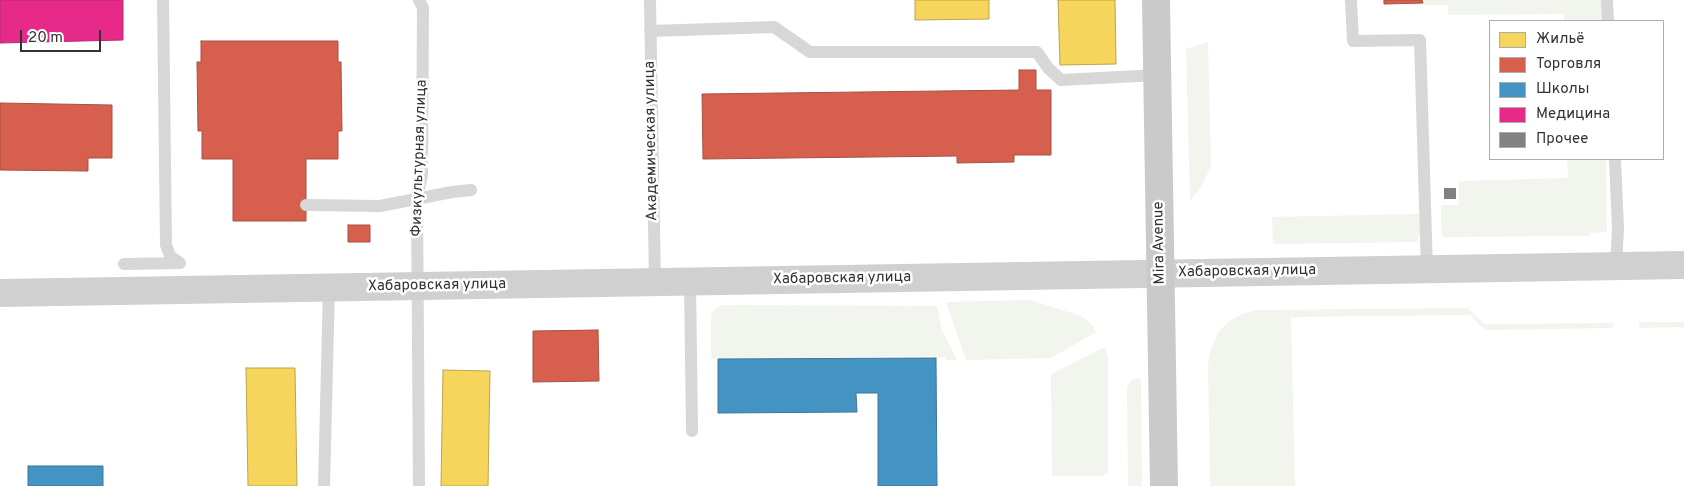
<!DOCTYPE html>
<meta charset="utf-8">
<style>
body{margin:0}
#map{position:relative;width:1684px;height:486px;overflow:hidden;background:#fff;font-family:Overpass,sans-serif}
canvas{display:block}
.legend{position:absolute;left:1489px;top:20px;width:175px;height:140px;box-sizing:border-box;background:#fff;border:1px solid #adadad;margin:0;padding:6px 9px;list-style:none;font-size:15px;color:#333}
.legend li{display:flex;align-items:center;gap:10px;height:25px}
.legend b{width:25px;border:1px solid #adadad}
.scale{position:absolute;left:20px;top:30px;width:81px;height:22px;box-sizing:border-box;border:2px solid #333;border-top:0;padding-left:6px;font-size:15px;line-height:18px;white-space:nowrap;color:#333;-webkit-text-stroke:4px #fff;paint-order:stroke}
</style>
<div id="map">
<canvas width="1684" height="486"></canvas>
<ul class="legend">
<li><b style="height:14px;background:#f6d55c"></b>Жильё</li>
<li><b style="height:14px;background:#d6604d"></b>Торговля</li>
<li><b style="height:14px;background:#4393c3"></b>Школы</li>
<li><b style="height:14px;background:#e7298a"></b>Медицина</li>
<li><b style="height:14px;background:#818181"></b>Прочее</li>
</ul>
<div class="scale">20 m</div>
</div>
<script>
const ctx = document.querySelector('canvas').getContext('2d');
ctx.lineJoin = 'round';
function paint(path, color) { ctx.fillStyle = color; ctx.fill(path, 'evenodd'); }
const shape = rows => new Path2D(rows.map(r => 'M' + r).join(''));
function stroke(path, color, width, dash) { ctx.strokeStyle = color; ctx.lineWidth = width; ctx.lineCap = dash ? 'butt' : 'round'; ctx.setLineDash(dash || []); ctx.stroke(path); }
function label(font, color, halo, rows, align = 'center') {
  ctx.font = font + ' Overpass,sans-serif'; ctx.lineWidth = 5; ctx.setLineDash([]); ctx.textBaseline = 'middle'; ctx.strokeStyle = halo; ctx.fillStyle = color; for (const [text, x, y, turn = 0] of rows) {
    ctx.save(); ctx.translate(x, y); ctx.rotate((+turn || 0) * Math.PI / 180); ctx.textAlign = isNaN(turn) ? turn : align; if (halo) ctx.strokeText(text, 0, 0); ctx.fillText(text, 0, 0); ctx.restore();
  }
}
paint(shape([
 [1411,0,1604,0,1604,21,1564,21,1564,14,1448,15,1448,5,1411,5],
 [1208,42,1211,165,1203,184,1190,201,1186,49],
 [1567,159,1606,159,1607,232,1590,233,1590,236,1443,237,1441,229,1441,205,1459,205,1459,181,1568,178],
 [1420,214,1420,232,1417,242,1273,244,1272,217],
 [1030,300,1081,316,1092,325,1096,332,1051,358,966,360,946,302],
 [722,305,937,306,942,330,957,360,946,360,945,357,939,358,938,356,711,359,711,315,716,308],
 [1468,308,1484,324,1613,323,1613,328,1485,330,1470,315,1291,317,1295,486,1210,486,1208,365,1211,349,1218,333,1228,322,1242,314,1257,310],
 [1639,322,1684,322,1684,327,1639,328],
 [1105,347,1108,358,1108,473,1102,476,1052,476,1051,378,1052,374],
 [1141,378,1142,486,1128,486,1127,388,1131,380]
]), '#f1f5ed');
const homes = shape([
 [915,0,989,0,989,19,915,20,915,0],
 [1058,0,1115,0,1116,64,1060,65,1058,0],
 [246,368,295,368,297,486,248,486,246,368],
 [443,370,490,371,488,486,441,486,443,370]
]);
paint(homes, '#f6d55c');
stroke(homes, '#bca450', 1);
const shops = shape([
 [1384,0,1422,0,1423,3,1384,4,1384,0],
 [201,41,338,41,338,62,341,62,342,131,338,131,338,159,306,159,306,221,233,221,233,159,202,159,202,131,198,131,197,62,201,62,201,41],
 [1019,70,1036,70,1036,90,1051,90,1051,155,1014,155,1014,162,957,163,957,156,703,159,702,94,1019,90,1019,70],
 [0,103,112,105,112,158,88,158,88,171,0,170,0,103],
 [348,225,370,225,370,242,348,242,348,225],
 [598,330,599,381,533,382,533,331,598,330]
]);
paint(shops, '#d6604d');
stroke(shops, '#a55245', 1);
const schools = shape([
 [936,358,937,486,878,486,878,393,856,393,857,412,718,413,718,359,936,358],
 [28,466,103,466,103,486,28,486,28,466]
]);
paint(schools, '#4393c3');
stroke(schools, '#3e7698', 1);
const health = shape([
 [0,0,123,0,123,40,0,43,0,0]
]);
paint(health, '#e7298a');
stroke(health, '#b12c70', 1);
paint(shape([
 [1444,188,1456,188,1456,199,1444,199]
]), '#818181');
stroke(shape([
 [163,0,166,245,170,256,180,263],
 [650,0,655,282],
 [1351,0,1353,41,1420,40,1427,270],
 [1607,0,1608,21],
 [650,31,774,27,810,52,1037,52,1048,68,1061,80,1157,75],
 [1615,159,1618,228,1616,267],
 [306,205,380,206,452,192,471,190],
 [124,264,180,263],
 [690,282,692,431],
 [324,486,329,287],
 [419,486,417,198,422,175,423,8,419,0]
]), '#d7d7d7', 12);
stroke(shape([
 [0,293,1684,265]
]), '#d0d0d0', 28);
stroke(shape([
 [1156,0,1164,486]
]), '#cacaca', 28);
label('15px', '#333', '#fff', [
 ["Академическая улица",652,141,-91],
 ["Физкультурная улица",420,158,-88],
 ["Mira Avenue",1160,243,-91],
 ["Хабаровская улица",1247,272,-1],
 ["Хабаровская улица",842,279,-1],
 ["Хабаровская улица",437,286,-1]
]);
</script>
